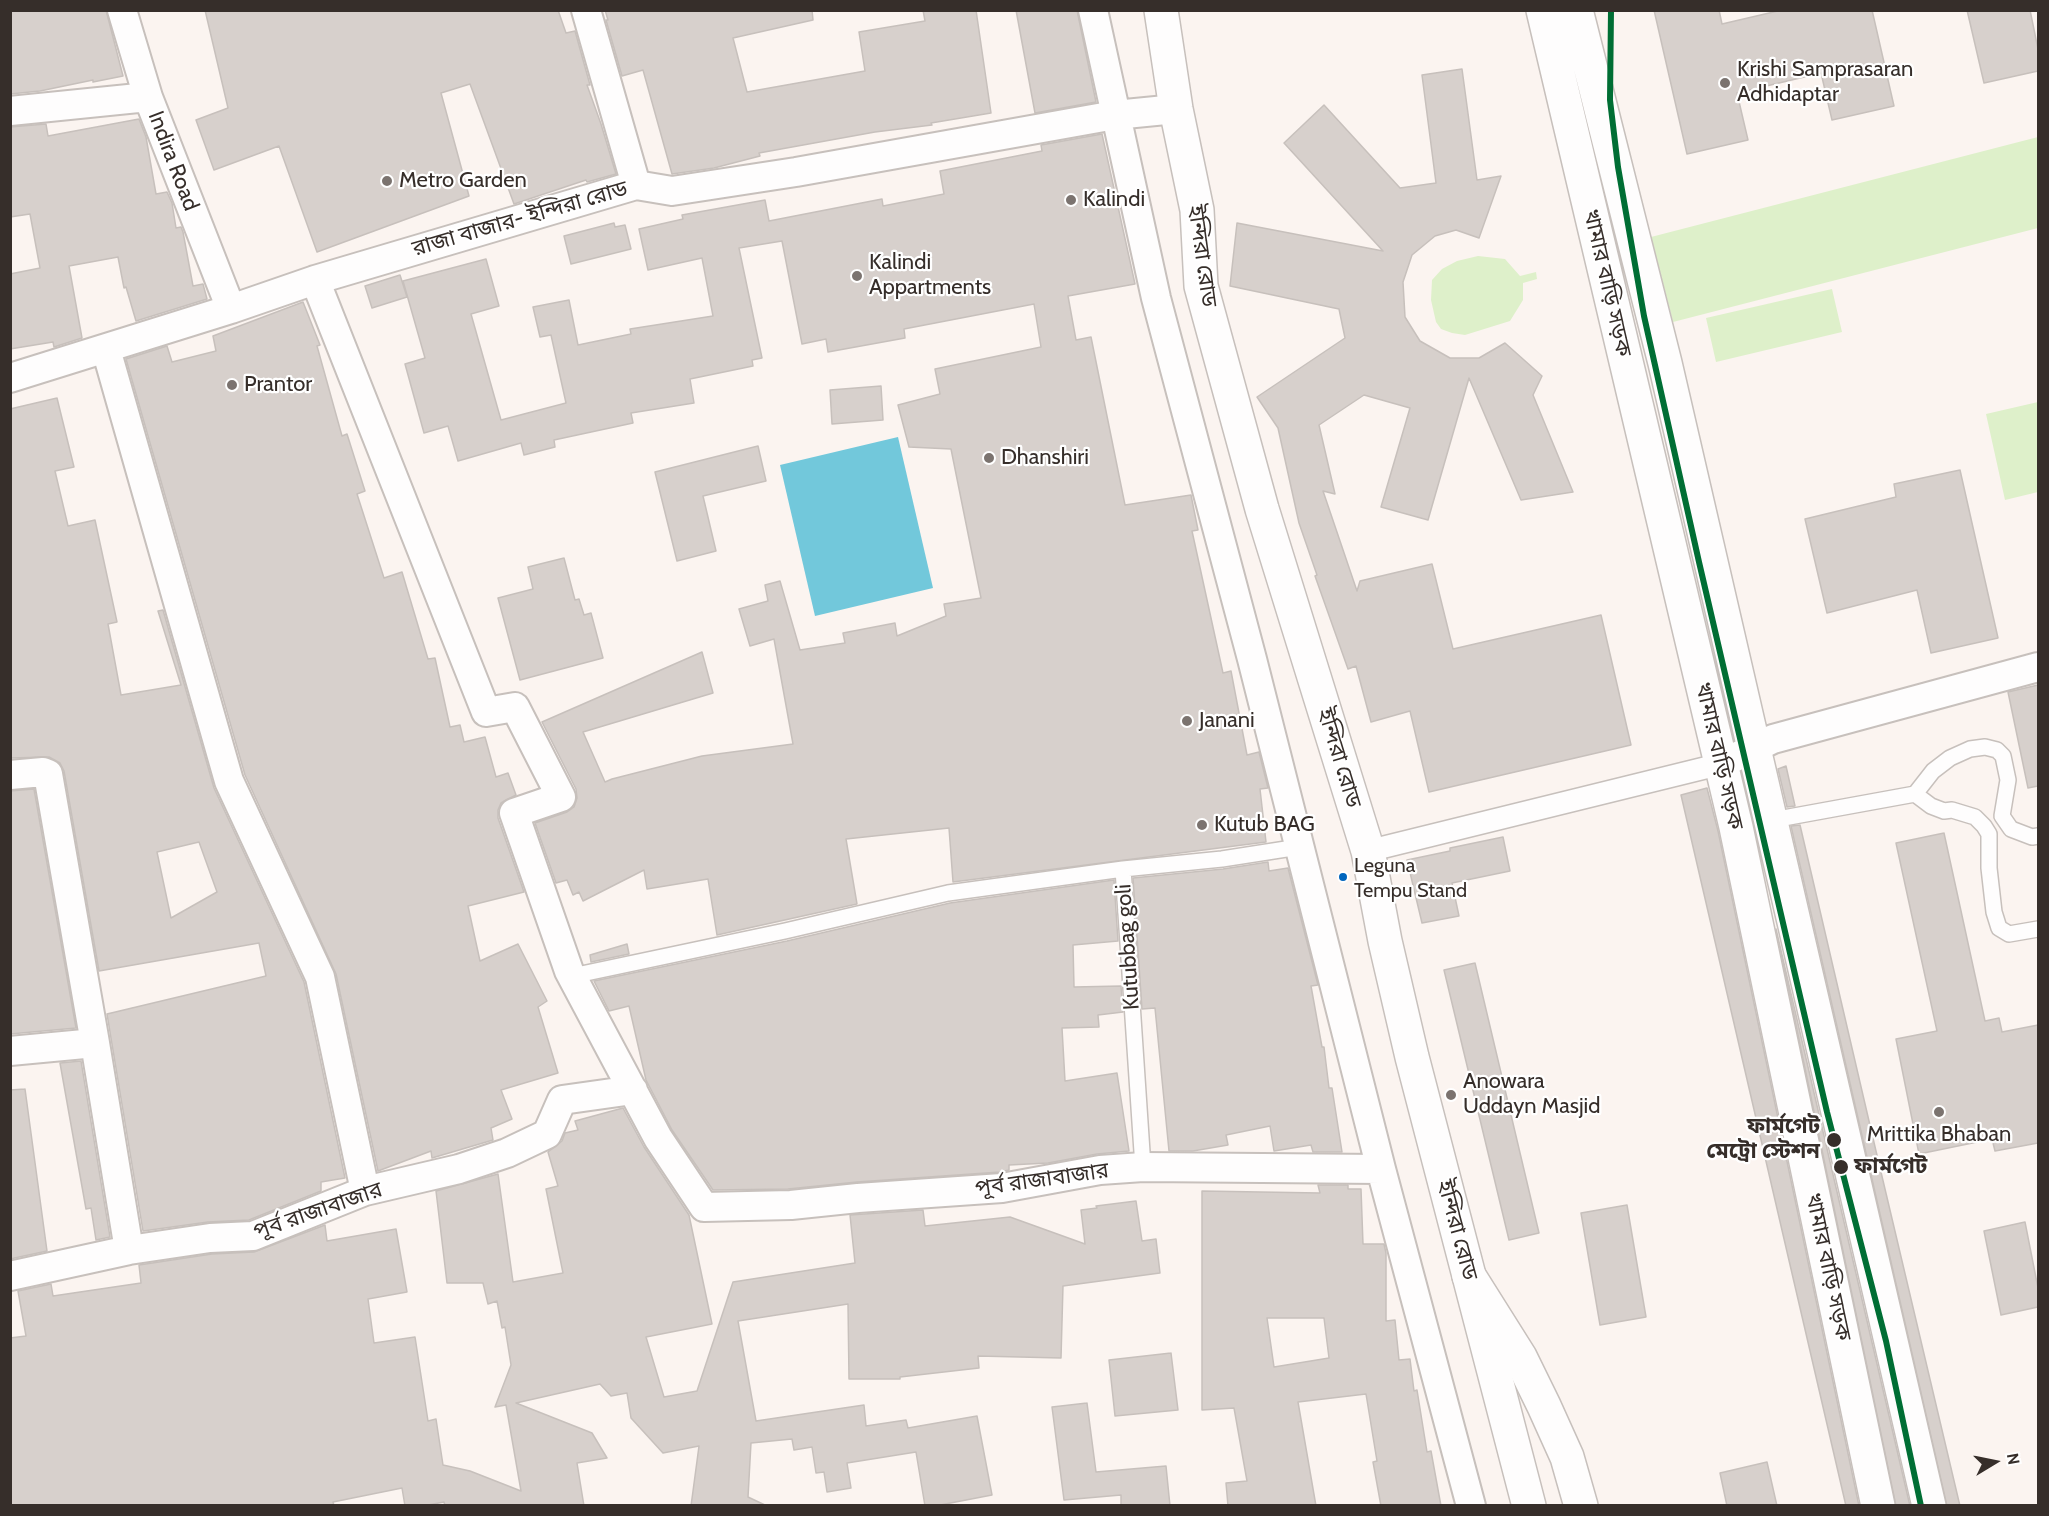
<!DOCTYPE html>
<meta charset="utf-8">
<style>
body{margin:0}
#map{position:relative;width:2049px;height:1516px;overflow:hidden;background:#fbf4f0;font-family:Cabin,sans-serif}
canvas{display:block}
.frame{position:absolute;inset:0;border:12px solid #362e2a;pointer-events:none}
.north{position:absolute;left:1965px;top:1432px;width:60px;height:60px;-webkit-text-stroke:4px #fff;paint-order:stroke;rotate:80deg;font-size:16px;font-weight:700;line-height:24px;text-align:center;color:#362e2a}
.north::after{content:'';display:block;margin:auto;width:21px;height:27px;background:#362e2a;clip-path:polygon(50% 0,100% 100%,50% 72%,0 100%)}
</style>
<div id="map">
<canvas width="2049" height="1516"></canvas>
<div class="frame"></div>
<div class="north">N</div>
</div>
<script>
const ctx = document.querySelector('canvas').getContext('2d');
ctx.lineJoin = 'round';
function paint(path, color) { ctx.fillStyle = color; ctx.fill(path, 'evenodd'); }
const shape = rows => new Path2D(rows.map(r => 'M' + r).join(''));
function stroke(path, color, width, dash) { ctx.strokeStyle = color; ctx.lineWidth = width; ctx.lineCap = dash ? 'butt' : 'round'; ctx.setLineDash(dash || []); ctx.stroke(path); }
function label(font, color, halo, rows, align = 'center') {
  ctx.font = font + ' Cabin,"Noto Sans Bengali",sans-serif'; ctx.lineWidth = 4.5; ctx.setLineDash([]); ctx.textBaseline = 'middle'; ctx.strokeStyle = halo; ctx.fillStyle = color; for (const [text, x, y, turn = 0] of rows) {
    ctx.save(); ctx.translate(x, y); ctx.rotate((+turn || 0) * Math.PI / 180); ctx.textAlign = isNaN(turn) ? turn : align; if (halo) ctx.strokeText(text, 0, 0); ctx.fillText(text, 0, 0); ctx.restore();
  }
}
paint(shape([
 [2038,137,2038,228,1673,322,1651,237],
 [1478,256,1505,259,1520,276,1536,272,1537,279,1523,283,1523,300,1510,321,1465,335,1452,333,1441,329,1436,322,1431,300,1432,280,1442,269,1457,261],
 [1832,289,1842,332,1716,362,1706,318],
 [2038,402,2038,492,2005,500,1986,414]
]), '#def0ca');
paint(shape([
 [898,437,933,588,815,616,780,465]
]), '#72c8db');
const building = shape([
 [10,10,106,10,123,76,93,82,93,80,40,91,10,94,10,10],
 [205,10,558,10,566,33,575,31,590,85,587,85,601,124,616,174,587,182,586,180,514,204,470,84,441,93,469,196,317,252,279,146,214,170,196,120,228,108,205,10],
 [605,10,812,10,813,20,733,38,747,92,865,71,859,32,925,21,923,10,976,10,991,113,931,123,932,125,875,132,759,153,760,156,714,168,672,174,643,70,622,76,606,20,608,20,605,10],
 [1016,10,1077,10,1096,102,1035,113,1016,10],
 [1654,10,1719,10,1722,24,1782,10,1872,10,1894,106,1832,120,1821,73,1737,93,1748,140,1687,154,1654,10],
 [1967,10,2030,10,2038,49,2038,71,1984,83,1967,10],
 [1462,69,1477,180,1501,176,1479,238,1456,230,1435,236,1412,255,1403,282,1405,317,1420,341,1450,358,1479,358,1505,343,1542,376,1533,395,1573,492,1521,500,1469,378,1428,520,1381,507,1410,408,1364,395,1319,425,1335,494,1323,491,1357,591,1360,581,1432,564,1453,649,1601,615,1631,745,1429,792,1410,711,1371,722,1356,666,1348,669,1315,576,1317,575,1299,523,1278,428,1257,397,1345,338,1339,309,1230,286,1237,223,1383,251,1284,143,1324,105,1400,188,1436,183,1422,75,1462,69],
 [139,119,146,137,156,194,167,192,172,203,176,228,181,227,183,232,193,286,203,284,207,299,136,321,126,287,124,288,118,257,69,266,82,338,54,347,53,342,10,349,10,274,40,268,30,214,10,217,10,127,46,124,48,136,139,119],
 [1102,134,1135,284,1068,296,1076,340,1091,337,1125,505,1191,495,1198,530,1192,531,1223,673,1231,671,1247,755,1259,752,1268,788,1260,789,1266,842,953,882,949,828,846,839,857,904,717,935,708,879,647,889,644,870,583,901,579,892,573,895,567,880,556,883,535,823,567,812,574,807,577,798,576,789,542,722,702,652,713,693,583,732,605,782,612,779,702,756,793,744,774,639,750,646,739,609,768,601,765,585,780,581,800,650,845,643,843,633,895,623,897,636,946,616,944,604,981,598,951,449,909,447,898,405,940,394,935,369,1041,347,1034,304,904,329,905,338,828,352,826,339,802,344,782,241,739,248,762,358,752,360,753,366,690,379,694,403,631,413,633,423,554,440,555,447,524,455,521,443,458,461,448,426,424,433,405,364,425,358,403,281,486,259,499,306,471,314,501,420,566,403,551,335,540,337,533,307,569,300,578,345,631,334,630,329,713,316,702,258,648,270,639,229,683,219,682,215,765,200,769,221,882,199,883,206,944,194,940,171,1042,151,1041,145,1102,134],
 [614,223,615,227,625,225,631,249,571,264,564,236,614,223],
 [400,275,407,297,372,308,365,286,400,275],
 [303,302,320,345,317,346,342,436,347,434,365,491,357,494,384,578,402,572,428,659,435,658,450,727,460,725,464,742,485,737,496,777,508,773,516,795,501,803,498,810,498,818,524,892,468,906,480,961,518,944,547,1001,538,1007,558,1073,501,1090,512,1119,491,1128,493,1140,432,1158,431,1151,378,1171,336,974,245,775,126,359,167,346,172,362,216,351,213,336,303,302],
 [881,386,883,420,832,424,830,390,881,386],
 [57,398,74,467,55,471,68,526,95,520,117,622,108,624,121,695,181,685,158,611,163,610,214,788,304,982,345,1178,321,1182,321,1191,249,1220,208,1222,143,1231,107,1014,266,976,259,943,99,971,64,771,60,763,49,757,10,758,10,409,57,398],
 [199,842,217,892,171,918,157,852,199,842],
 [758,446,766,481,703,496,716,551,677,561,655,472,758,446],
 [1960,470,1998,638,1931,653,1917,590,1827,613,1805,519,1896,497,1894,484,1960,470],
 [564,558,575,600,579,599,584,615,591,613,603,658,520,680,498,598,533,589,528,567,564,558],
 [2038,685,2038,786,2028,788,2008,692,2038,685],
 [1786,766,1795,806,1787,807,1778,769,1786,766],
 [1707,788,1718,831,1859,1506,1846,1506,1681,795,1707,788],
 [34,789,76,1028,10,1034,10,791,34,789],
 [1800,825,1876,1151,1960,1506,1947,1506,1791,826,1800,825],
 [1944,833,1985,1021,1999,1018,2002,1032,2038,1025,2038,1143,1995,1151,1992,1139,1919,1154,1896,1039,1937,1031,1896,843,1944,833],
 [1503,837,1510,871,1452,883,1459,916,1422,923,1407,860,1450,851,1450,848,1503,837],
 [1268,862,1269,871,1288,868,1318,985,1311,986,1322,1047,1324,1047,1329,1088,1332,1088,1342,1152,1313,1152,1311,1145,1274,1151,1270,1126,1226,1135,1228,1145,1193,1151,1169,1151,1155,1008,1142,1009,1133,878,1223,869,1268,862],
 [1114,880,1118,941,1073,945,1074,987,1121,986,1123,1012,1098,1015,1099,1027,1062,1028,1065,1081,1117,1073,1129,1151,1097,1154,1048,1163,1009,1165,1009,1170,1000,1172,857,1182,788,1189,713,1190,672,1130,646,1080,629,1006,609,1011,594,981,787,941,950,903,1114,880],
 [1776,929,1910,1506,1896,1506,1776,929],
 [627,944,629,954,591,962,590,955,627,944],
 [1475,963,1539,1233,1509,1240,1444,970,1475,963],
 [81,1061,110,1237,96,1240,91,1208,86,1209,60,1063,81,1061],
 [25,1089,47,1251,10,1259,10,1090,25,1089],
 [623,1108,644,1147,689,1215,712,1324,646,1337,664,1397,697,1391,733,1282,855,1263,850,1215,923,1210,925,1226,1010,1217,1085,1244,1081,1210,1097,1208,1096,1206,1136,1201,1142,1241,1156,1239,1160,1273,1063,1286,1061,1358,978,1356,979,1368,900,1377,900,1379,849,1379,848,1304,738,1321,756,1421,864,1405,866,1426,906,1420,908,1428,977,1416,992,1495,935,1506,925,1506,916,1452,847,1463,851,1488,827,1492,824,1472,816,1473,812,1447,794,1450,792,1439,751,1443,748,1497,767,1506,691,1506,699,1446,663,1453,631,1418,627,1393,611,1396,600,1384,516,1403,592,1433,607,1458,577,1463,584,1506,445,1506,444,1502,423,1506,405,1506,402,1488,333,1502,334,1506,10,1506,10,1338,26,1336,18,1291,51,1284,53,1296,141,1283,139,1265,212,1254,254,1252,325,1225,327,1241,396,1229,407,1292,368,1299,374,1343,415,1337,428,1421,436,1419,443,1465,470,1471,521,1491,506,1405,495,1407,511,1365,505,1327,502,1328,497,1301,488,1304,483,1283,447,1283,436,1191,498,1174,513,1282,563,1273,546,1189,558,1186,548,1152,562,1141,565,1133,578,1130,575,1121,623,1108],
 [1318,1185,1348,1185,1348,1189,1361,1189,1363,1244,1384,1244,1386,1253,1386,1321,1395,1320,1399,1360,1410,1359,1414,1391,1417,1390,1427,1452,1431,1451,1441,1506,1381,1506,1373,1462,1377,1461,1366,1394,1298,1402,1316,1506,1228,1506,1226,1483,1247,1481,1234,1408,1202,1410,1202,1191,1320,1193,1318,1185],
 [1267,1318,1324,1318,1329,1358,1274,1367,1267,1318],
 [1627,1205,1646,1317,1600,1325,1581,1213,1627,1205],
 [2025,1222,2038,1288,2038,1307,2001,1315,1984,1231,2025,1222],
 [1171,1353,1178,1410,1115,1416,1109,1360,1171,1353],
 [1087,1403,1096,1472,1166,1466,1170,1506,1121,1506,1121,1495,1064,1500,1052,1407,1087,1403],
 [1767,1462,1777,1506,1727,1506,1720,1473,1767,1462]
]);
paint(building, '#d7d0cc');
stroke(building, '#c7c0bc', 1.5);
const service = shape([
 [1915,794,1931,806,1944,811,1952,810,1975,817,1984,826,1989,834,1989,868,1994,912,1999,928,2009,934,2038,929],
 [1767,821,1915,794,1933,771,1950,758,1970,749,1985,747,1997,750,2003,756,2008,780,2002,816,2011,829,2032,837,2038,836],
 [572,976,785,931,948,893,1123,869],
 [1143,1167,1123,869,1222,859,1299,847]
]);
const pedestrian = shape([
 [1368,851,1721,764]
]);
const minor = shape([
 [122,10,148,97,231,309],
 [586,10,636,185],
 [1093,10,1156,298,1252,659,1381,1169,1471,1506],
 [10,111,148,97],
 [315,280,486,712,515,707,561,797,514,813,569,971,658,1138,704,1207,791,1205,858,1198,1002,1188,1100,1170,1143,1167,1381,1169],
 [106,349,229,781,320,977,365,1191],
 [10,378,231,309,315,280,636,185,672,191,796,172,1115,115,1176,109],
 [1721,764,1773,739,2038,667],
 [10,775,43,772,48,774,95,1043,10,1051],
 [95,1043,129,1250],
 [10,1276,129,1250,210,1238,253,1236,365,1191,459,1169,507,1153,547,1134,562,1100,633,1090]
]);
const trunk = shape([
 [1161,10,1176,109,1197,210,1201,286,1262,509,1368,851,1385,941,1412,1057,1529,1506],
 [1543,10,1736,827,1878,1506],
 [1576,10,1665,363,1929,1506]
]);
const motorway = shape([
 [1469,1276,1520,1357,1544,1406,1567,1457,1581,1506]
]);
stroke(service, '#c7c0bc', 18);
stroke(pedestrian, '#c7c0bc', 24);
stroke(minor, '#c7c0bc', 32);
stroke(trunk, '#c7c0bc', 36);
stroke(motorway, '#c7c0bc', 36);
stroke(service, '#fefdfd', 15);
stroke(pedestrian, '#fefdfd', 21);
stroke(minor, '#fefdfd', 28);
stroke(trunk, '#fefdfd', 33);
stroke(motorway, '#fefdfd', 33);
stroke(shape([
 [1611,10,1610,100,1618,167,1644,316,1699,562,1827,1112,1886,1341,1921,1506]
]), '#006e34', 6);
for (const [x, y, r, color] of [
 [1725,83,6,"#7b736f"],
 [387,181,6,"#7b736f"],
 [1071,200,6,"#7b736f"],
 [857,276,6,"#7b736f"],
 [232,385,6,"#7b736f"],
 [989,458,6,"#7b736f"],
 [1187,721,6,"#7b736f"],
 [1202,825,6,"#7b736f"],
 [1343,877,5,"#0065bd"],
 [1451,1095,6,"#7b736f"],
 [1939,1112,6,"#7b736f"],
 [1834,1140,8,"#362e2a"],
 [1841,1167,8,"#362e2a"]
]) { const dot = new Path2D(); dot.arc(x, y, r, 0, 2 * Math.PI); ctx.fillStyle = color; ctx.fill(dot); stroke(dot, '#fff', 2); }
label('20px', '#362e2a', '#fff', [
 ["Leguna",1354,866],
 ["Tempu Stand",1354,891]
], 'left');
label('22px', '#362e2a', '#fff', [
 ["Krishi Samprasaran",1737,70],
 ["Adhidaptar",1737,95],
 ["Metro Garden",399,181],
 ["Kalindi",1083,200],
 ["Kalindi",869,263],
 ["Appartments",869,288],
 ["Prantor",244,385],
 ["Dhanshiri",1001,458],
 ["Janani",1199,721],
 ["Kutub BAG",1214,825],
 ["Anowara",1463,1082],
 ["Uddayn Masjid",1463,1107],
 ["Mrittika Bhaban",1939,1135,"center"]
], 'left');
label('22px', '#362e2a', '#fff', [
 ["Indira Road",173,161,69],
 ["রাজা বাজার- ইন্দিরা রোড",520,219,-16],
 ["ইন্দিরা রোড",1202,256,82],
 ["খামার বাড়ি সড়ক",1607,283,77],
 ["খামার বাড়ি সড়ক",1719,756,77],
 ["ইন্দিরা রোড",1339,758,73],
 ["Kutubbag goli",1128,947,-94],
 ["পূর্ব রাজাবাজার",1042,1180,-8],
 ["পূর্ব রাজাবাজার",318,1211,-19],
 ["ইন্দিরা রোড",1457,1230,75],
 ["খামার বাড়ি সড়ক",1828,1267,78]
]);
label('bold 22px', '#362e2a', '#fff', [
 ["ফার্মগেট",1820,1127],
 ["মেট্রো স্টেশন",1820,1152],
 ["ফার্মগেট",1854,1167,"left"]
], 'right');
</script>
